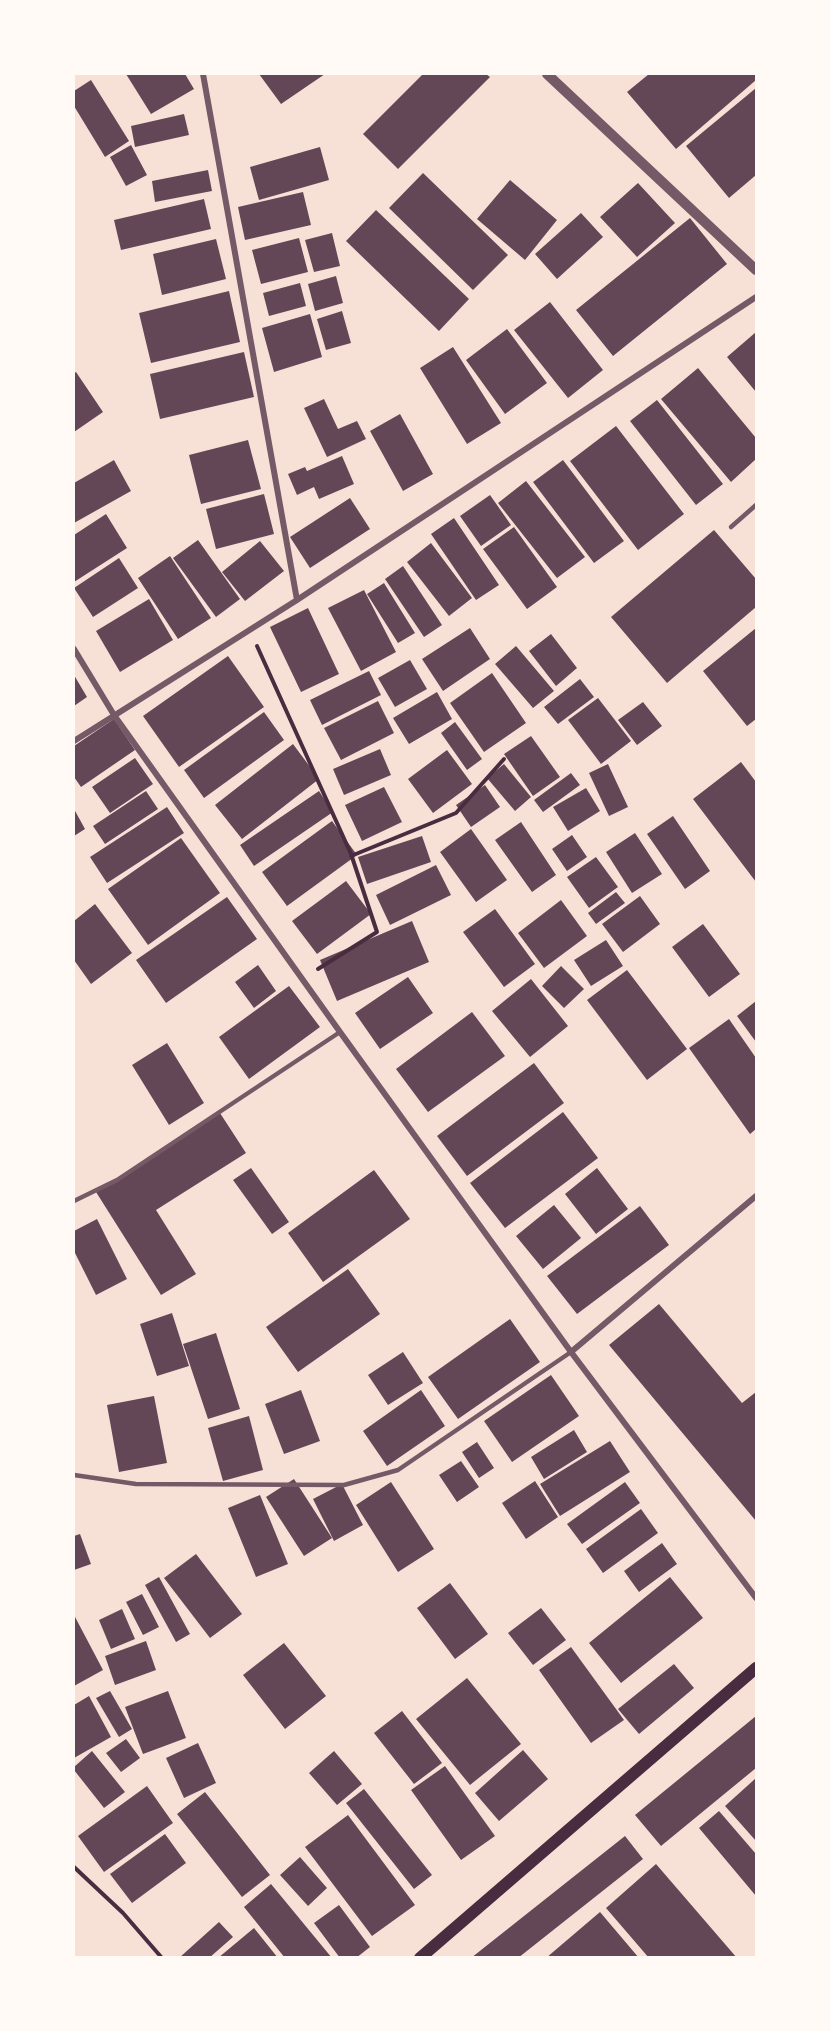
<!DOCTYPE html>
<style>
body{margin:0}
#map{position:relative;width:830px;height:2031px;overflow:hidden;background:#f7e1d7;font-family:"Open Sans",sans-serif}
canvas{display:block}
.frame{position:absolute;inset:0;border:75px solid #fffaf5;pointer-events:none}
</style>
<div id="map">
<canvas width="830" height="2031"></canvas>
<div class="frame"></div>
</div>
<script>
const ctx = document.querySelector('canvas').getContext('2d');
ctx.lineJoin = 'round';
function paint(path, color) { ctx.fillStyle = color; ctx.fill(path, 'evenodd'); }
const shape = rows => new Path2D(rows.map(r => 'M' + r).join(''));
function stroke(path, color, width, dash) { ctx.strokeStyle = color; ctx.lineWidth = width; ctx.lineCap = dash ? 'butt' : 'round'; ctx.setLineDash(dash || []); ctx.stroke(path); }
paint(shape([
 [126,74,185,74,194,89,151,114],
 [259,74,325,74,281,104],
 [423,74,486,74,490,77,398,169,363,134],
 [649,74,756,74,756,80,676,149,627,92],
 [91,80,129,141,105,157,74,106,74,91],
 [756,88,756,175,729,198,686,146],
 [184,114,189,135,135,147,131,126],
 [131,145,147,175,126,186,110,157],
 [320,147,329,180,259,200,250,167],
 [208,170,212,191,155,202,152,181],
 [423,173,508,255,473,290,389,208],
 [510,180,557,220,525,260,477,219],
 [638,183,675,223,637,257,600,217],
 [303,192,311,225,245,240,238,207],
 [204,199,211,229,121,250,114,220],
 [376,210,469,299,439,331,346,241],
 [581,213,603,237,557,279,535,254],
 [690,218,727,264,613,356,576,310],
 [332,233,340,266,314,272,305,240],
 [299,238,308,272,261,284,252,250],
 [216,239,226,279,162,295,153,254],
 [336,276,343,303,315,311,308,284],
 [300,283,306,306,269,316,263,293],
 [229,291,240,342,151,363,139,313],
 [550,302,603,370,568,398,514,330],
 [342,311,351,343,326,350,317,319],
 [310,314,322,357,274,372,262,328],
 [507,329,547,383,505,414,466,360],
 [756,332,756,392,727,357],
 [453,347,501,423,467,444,420,368],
 [244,352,254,397,160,419,150,374],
 [698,368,756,438,756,459,731,482,661,399],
 [76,372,103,412,74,432,74,373],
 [324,399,338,429,357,421,366,439,327,457,304,408],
 [657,400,723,484,696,505,630,421],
 [400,414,433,474,403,491,370,431],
 [616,426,684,514,638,550,570,461],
 [248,440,261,489,201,504,189,455],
 [342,456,354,484,319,499,314,487,297,495,288,474,305,467,307,471],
 [114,460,131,491,74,523,74,483],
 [563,460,624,541,594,563,533,482],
 [526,481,585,557,557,578,498,503],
 [264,494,274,534,216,549,206,509],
 [490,495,511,525,481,546,460,516],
 [350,498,370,529,310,568,290,537],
 [106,514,127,548,74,582,74,535],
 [454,518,499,585,476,600,431,534],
 [514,527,557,587,527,609,483,549],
 [714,530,756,579,756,607,667,683,611,617],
 [198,540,240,599,216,617,173,558],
 [260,541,284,571,245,601,222,572],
 [431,543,472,598,449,616,407,562],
 [170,556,211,618,178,639,138,578],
 [119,558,138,588,93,617,74,588],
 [403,566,442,625,424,637,385,579],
 [384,583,415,633,398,643,367,594],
 [364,590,396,652,361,671,328,608],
 [149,599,173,640,120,672,96,631],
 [308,608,339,674,301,692,270,627],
 [470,628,490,659,443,691,422,659],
 [756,628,756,719,747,726,703,671],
 [551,634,577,668,556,686,529,651],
 [516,646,554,691,533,708,495,664],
 [228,656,264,707,179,767,143,716],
 [410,660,427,689,395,707,378,678],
 [369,671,381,695,322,725,310,700],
 [492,673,526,723,484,752,450,703],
 [74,675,87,697,74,706],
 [580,679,594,697,558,724,544,707],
 [437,692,452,719,409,744,393,718],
 [598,698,631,741,601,764,568,720],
 [378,701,394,733,341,760,324,728],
 [643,702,662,726,637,745,618,720],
 [264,712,284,740,204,798,184,770],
 [114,719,135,750,81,787,74,777,74,746],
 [455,722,482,759,467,770,441,733],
 [531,736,560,777,533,796,504,754],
 [293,744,319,779,242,839,215,805],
 [380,749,391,775,344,795,333,769],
 [447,750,472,784,433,813,408,779],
 [135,758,153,784,110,813,92,787],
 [741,762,756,782,756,882,693,799],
 [504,764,531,797,515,811,487,778],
 [608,764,628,807,609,816,589,773],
 [571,773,580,785,543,812,534,800],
 [485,785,500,807,471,827,456,805],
 [384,787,402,822,362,841,345,805],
 [586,788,600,811,568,831,553,807],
 [146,791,158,809,105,844,93,826],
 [319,791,333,812,254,866,240,845],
 [167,807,184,833,107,883,90,857],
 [74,809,85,829,74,836],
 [673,816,710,871,685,889,647,834],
 [332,821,357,855,287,906,262,872],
 [521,822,556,875,532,892,495,840],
 [471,829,507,880,476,902,440,852],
 [635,833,662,874,632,893,606,852],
 [572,835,587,857,567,871,552,849],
 [422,836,431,862,367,884,358,857],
 [181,838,220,893,148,945,108,889],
 [596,857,618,887,589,908,567,877],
 [436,865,451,895,390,925,376,895],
 [346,881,371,914,317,954,292,921],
 [616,892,625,903,596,924,588,913],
 [640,896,660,924,623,952,602,924],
 [227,897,257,939,166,1003,136,960],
 [561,900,587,936,544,968,518,933],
 [95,904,132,953,91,984,74,960,74,921],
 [495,909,535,964,504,987,463,932],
 [412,921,429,962,337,1001,320,960],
 [703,924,740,974,709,997,672,947],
 [606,940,623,966,591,986,574,960],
 [258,965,276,991,254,1008,235,982],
 [561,966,584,989,564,1008,542,986],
 [627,970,687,1049,647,1080,587,1000],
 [408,977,433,1013,380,1049,355,1013],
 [531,979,568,1026,530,1057,492,1011],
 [289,986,320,1027,249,1079,219,1037],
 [756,1001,756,1042,737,1016],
 [472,1012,505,1056,428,1112,396,1069],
 [729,1019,756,1058,756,1129,750,1134,689,1048],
 [167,1043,204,1103,169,1125,132,1065],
 [534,1063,564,1103,467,1176,437,1136],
 [563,1112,598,1158,505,1228,470,1183],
 [220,1113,246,1153,156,1210,196,1274,161,1295,96,1192],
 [251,1168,289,1222,272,1234,233,1180],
 [597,1168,628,1209,596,1234,565,1194],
 [374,1170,410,1219,323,1282,288,1233],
 [554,1205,581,1238,543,1269,516,1236],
 [640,1206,669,1245,577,1314,547,1276],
 [97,1219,127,1279,96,1295,74,1251,74,1231],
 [348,1269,380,1314,298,1372,266,1327],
 [659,1304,742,1403,756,1392,756,1521,609,1345],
 [172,1313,189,1366,157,1376,140,1324],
 [510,1319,540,1362,458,1419,428,1377],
 [216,1333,240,1409,208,1419,183,1344],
 [403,1352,423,1383,388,1405,368,1375],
 [551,1375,579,1416,512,1462,484,1421],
 [301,1390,320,1441,284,1454,265,1404],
 [421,1390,445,1426,387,1466,363,1431],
 [154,1396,167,1463,119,1472,107,1405],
 [249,1416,263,1470,223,1481,208,1428],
 [574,1430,587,1452,544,1479,531,1457],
 [610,1441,630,1472,560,1516,540,1484],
 [477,1442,494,1468,479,1478,462,1452],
 [461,1461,479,1487,457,1502,439,1475],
 [294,1479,332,1538,304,1556,266,1497],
 [535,1481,558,1517,526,1539,502,1503],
 [391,1482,434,1549,398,1572,356,1505],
 [625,1482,640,1503,582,1544,567,1524],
 [342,1484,363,1525,334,1541,313,1499],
 [260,1495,288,1564,256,1577,228,1508],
 [641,1509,658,1533,603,1573,586,1549],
 [80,1534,91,1564,74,1570,74,1536],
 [662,1543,677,1564,639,1592,624,1571],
 [196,1554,242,1614,210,1638,164,1578],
 [159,1577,190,1634,176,1642,145,1585],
 [670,1577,703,1618,621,1683,589,1643],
 [450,1583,488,1634,455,1659,417,1608],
 [142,1594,159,1627,143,1635,126,1602],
 [541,1608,566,1640,533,1665,508,1633],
 [122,1609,135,1639,111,1649,99,1620],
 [74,1615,103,1670,74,1686],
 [146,1641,156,1670,115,1685,105,1656],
 [284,1643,326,1696,285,1729,243,1675],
 [571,1647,624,1720,591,1743,539,1670],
 [674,1664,694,1688,639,1734,618,1709],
 [467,1678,521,1744,470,1785,416,1719],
 [110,1691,132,1729,119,1737,96,1698],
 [168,1691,186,1738,143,1754,125,1707],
 [89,1696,111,1737,74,1758,74,1705],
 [402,1711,442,1763,414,1784,374,1733],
 [756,1716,756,1768,661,1846,635,1815],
 [126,1739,140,1758,121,1772,106,1753],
 [198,1743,216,1783,184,1798,166,1758],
 [523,1750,548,1779,499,1821,475,1793],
 [92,1751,125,1792,104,1808,74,1770,74,1767],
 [334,1751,362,1784,337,1805,309,1773],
 [445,1766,495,1836,461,1860,411,1790],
 [756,1778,756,1841,725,1806],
 [147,1786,173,1823,104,1872,78,1836],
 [364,1789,432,1875,414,1889,346,1803],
 [205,1792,270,1875,242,1897,177,1814],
 [719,1811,756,1854,756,1896,699,1828],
 [348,1815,415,1905,372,1936,305,1847],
 [165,1834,186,1863,132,1903,110,1874],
 [625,1836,643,1859,518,1958,471,1958],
 [300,1857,327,1888,308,1906,280,1875],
 [656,1864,737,1958,649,1958,606,1908],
 [271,1884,332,1958,285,1958,244,1907],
 [339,1905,370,1947,356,1958,340,1958,314,1923],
 [600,1912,639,1958,546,1958],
 [219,1922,233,1937,209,1958,179,1958],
 [254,1928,278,1958,218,1958]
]), '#644757');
stroke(shape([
 [257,646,351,854,377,932,318,969],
 [351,856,456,813,504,759],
 [74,1867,123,1913,162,1958]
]), '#4a2c40', 4);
stroke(shape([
 [731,527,756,505],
 [74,1201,117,1180,340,1032],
 [74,1475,136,1484,344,1485,398,1470,571,1352]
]), '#755966', 4.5);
stroke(shape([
 [203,74,297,600],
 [74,649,114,715,340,1032,571,1352,756,1598],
 [74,741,297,600,756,297],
 [571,1352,756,1196]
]), '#755966', 6);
stroke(shape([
 [547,74,756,270]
]), '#755966', 10);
stroke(shape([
 [420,1958,756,1668]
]), '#4a2c40', 12);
</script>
